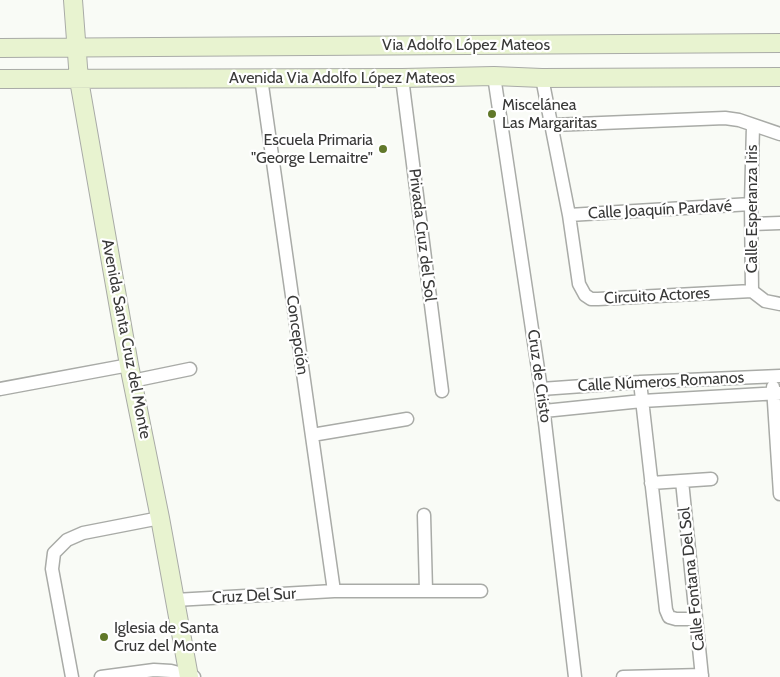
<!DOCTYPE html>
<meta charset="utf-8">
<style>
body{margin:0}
canvas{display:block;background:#f9fbf6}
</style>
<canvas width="780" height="677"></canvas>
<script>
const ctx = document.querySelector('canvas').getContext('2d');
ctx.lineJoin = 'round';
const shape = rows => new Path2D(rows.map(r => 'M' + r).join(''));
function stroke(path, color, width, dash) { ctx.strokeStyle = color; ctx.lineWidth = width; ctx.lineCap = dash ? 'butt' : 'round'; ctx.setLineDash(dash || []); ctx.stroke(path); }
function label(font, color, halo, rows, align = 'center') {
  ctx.font = font + ' Cabin,sans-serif'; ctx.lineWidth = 4.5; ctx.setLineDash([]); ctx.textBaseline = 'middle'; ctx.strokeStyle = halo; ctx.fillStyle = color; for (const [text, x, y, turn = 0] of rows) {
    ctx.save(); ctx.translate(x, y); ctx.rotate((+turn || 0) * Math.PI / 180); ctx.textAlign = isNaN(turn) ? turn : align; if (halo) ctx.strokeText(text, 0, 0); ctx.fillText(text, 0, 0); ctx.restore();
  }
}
const street = shape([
 [494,76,541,389,575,677],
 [261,78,334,591],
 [402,78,442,391],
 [542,78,569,215,579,284,585,295,591,299,598,299,752,291,765,301,780,304],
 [552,125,725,118,739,120,780,134],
 [569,215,751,204],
 [752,224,780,223],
 [752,291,751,204,753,126],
 [132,381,190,369],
 [640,382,666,610,669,617,676,619,696,619],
 [773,387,780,494],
 [0,389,129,365],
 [541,389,640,382,780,376],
 [544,411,642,401,780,393],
 [312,435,407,419],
 [682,481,702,677],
 [651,483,711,479],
 [424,515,426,591],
 [175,600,334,591,481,591],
 [72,677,52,569,54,553,67,540,83,533,160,518],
 [101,677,154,670,171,671,194,677],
 [623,677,702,675]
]);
const secondary = shape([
 [73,0,79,80,129,365,160,518,189,677],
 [0,48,780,43],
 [0,79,402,78,494,76,542,78,780,77]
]);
stroke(street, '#a9aba7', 15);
stroke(secondary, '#a9aba7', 20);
stroke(street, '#fff', 12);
stroke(secondary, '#e8f3d0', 18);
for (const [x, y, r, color] of [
 [492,114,5,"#61782a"],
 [383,149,5,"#61782a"],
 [104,637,5,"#61782a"]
]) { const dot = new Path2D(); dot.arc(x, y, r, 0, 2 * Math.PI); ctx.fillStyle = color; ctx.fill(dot); stroke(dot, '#fff', 2); }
label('16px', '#393938', '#fff', [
 ["Via Adolfo López Mateos",466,45],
 ["Avenida Via Adolfo López Mateos",342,78],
 ["Calle Esperanza Iris",752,209,-90],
 ["Calle Joaquín Pardavé",660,210,-3],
 ["Privada Cruz del Sol",422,235,83],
 ["Circuito Actores",657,296,-3],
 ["Concepción",297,335,82],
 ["Avenida Santa Cruz del Monte",126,339,79],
 ["Cruz de Cristo",539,376,82],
 ["Calle Números Romanos",661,382,-3],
 ["Calle Fontana Del Sol",692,579,-96],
 ["Cruz Del Sur",254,596,-3]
]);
label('16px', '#393938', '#fff', [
 ["Miscelánea",502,105],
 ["Las Margaritas",502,123],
 ["Escuela Primaria",373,140,"right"],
 ["\"George Lemaitre\"",373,158,"right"],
 ["Iglesia de Santa",114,628],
 ["Cruz del Monte",114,646]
], 'left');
</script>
